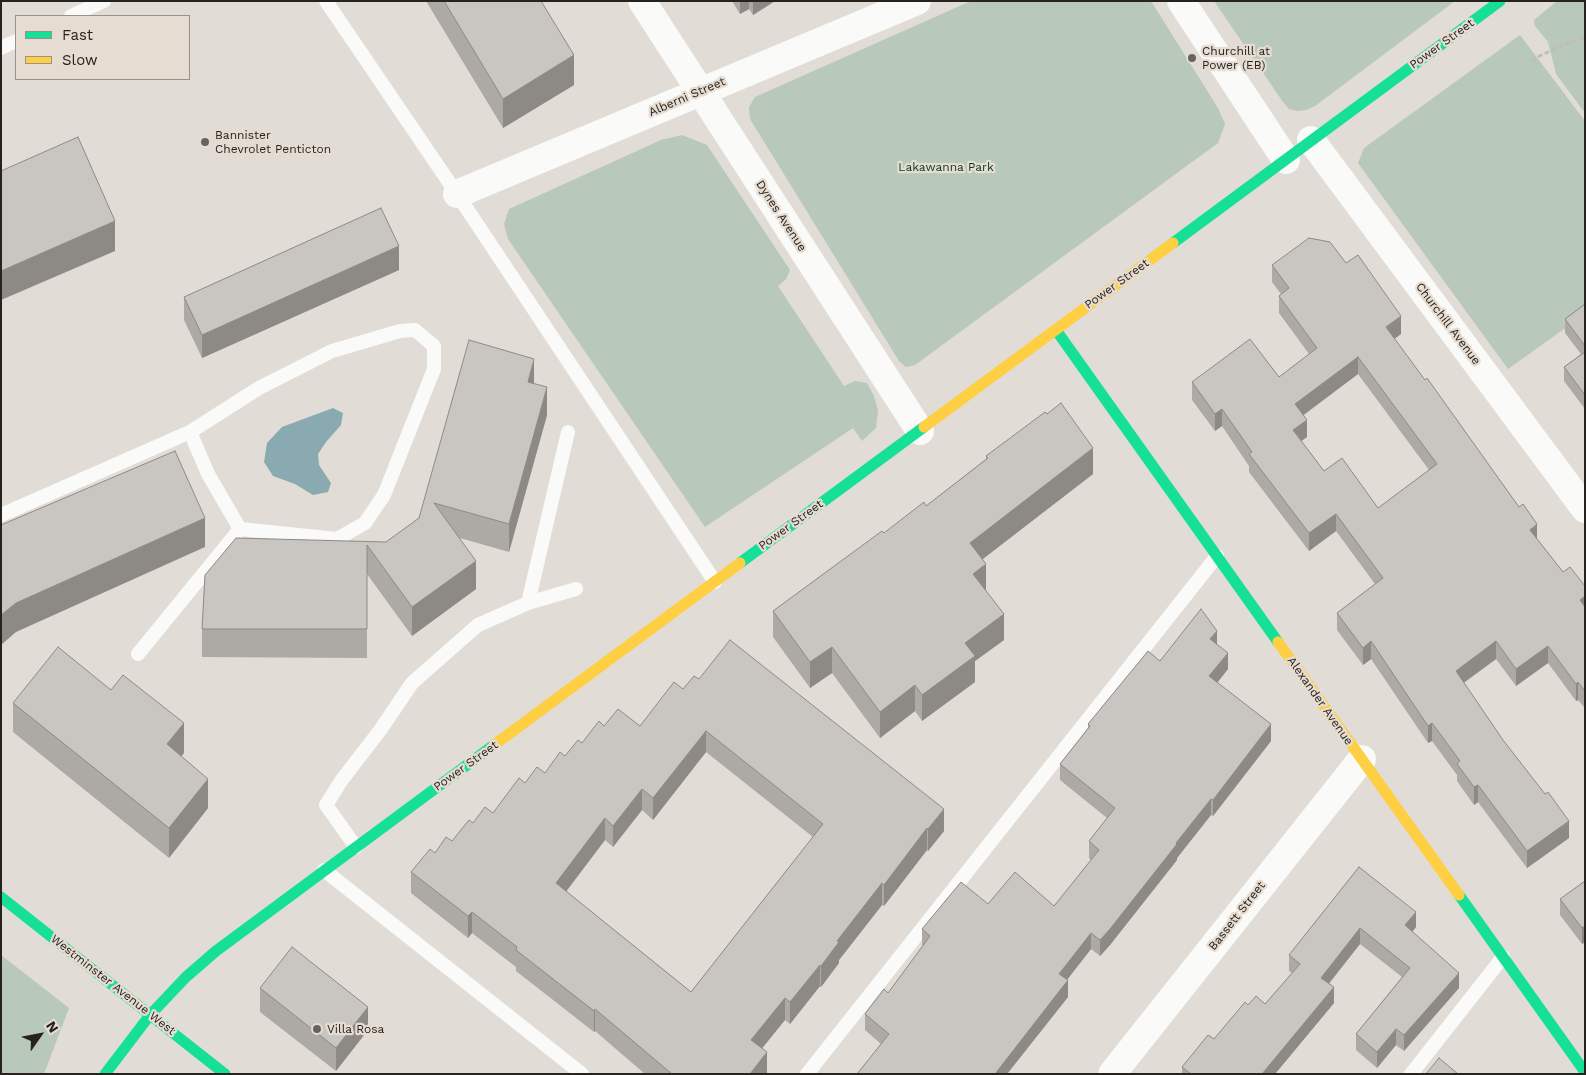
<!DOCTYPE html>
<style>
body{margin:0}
#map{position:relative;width:1586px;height:1075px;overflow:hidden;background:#e1dcd6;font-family:"Work Sans",sans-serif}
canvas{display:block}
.frame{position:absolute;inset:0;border:2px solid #26231f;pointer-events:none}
.legend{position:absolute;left:15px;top:15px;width:175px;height:65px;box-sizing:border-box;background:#e6dcd1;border:1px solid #99928a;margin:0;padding:6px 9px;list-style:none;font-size:15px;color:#26231f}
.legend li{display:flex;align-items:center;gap:10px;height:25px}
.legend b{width:25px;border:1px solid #99928a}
.north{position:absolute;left:15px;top:1010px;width:50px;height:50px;-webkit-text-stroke:4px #e6dcd1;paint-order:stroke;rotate:57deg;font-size:14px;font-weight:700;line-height:20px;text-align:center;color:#26231f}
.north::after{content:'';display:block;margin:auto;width:18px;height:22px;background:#26231f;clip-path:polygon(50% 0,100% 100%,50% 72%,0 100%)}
</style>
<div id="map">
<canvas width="1586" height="1075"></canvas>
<div class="frame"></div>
<ul class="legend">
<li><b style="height:6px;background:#16e098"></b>Fast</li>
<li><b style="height:6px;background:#ffcf43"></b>Slow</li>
</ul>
<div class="north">N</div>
</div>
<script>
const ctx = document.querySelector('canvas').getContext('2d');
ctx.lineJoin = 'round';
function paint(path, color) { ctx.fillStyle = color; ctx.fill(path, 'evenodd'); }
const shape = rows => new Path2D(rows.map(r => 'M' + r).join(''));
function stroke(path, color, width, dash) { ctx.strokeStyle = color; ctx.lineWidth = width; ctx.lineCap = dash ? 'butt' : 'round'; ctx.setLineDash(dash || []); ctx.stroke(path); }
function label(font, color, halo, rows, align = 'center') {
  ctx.font = font + ' "Work Sans",sans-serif'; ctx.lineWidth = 4.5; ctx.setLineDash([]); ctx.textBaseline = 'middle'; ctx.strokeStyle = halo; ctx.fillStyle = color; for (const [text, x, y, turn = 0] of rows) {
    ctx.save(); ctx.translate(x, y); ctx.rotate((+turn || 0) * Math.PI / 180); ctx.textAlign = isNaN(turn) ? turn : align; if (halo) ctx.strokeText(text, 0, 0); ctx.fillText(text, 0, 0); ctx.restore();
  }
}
paint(shape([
 [971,1,1151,1,1218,108,1225,124,1218,143,915,365,906,367,899,361,750,119,749,107,755,97],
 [1214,1,1455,1,1315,106,1306,110,1298,111,1289,109,1283,102],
 [1557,1,1585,1,1585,113,1556,74,1548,42,1535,26,1534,20],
 [1520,35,1585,121,1585,314,1508,369,1358,163,1364,148],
 [682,135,707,145,790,270,786,279,778,286,844,386,855,381,867,383,874,396,878,410,876,428,862,441,853,428,705,527,508,239,504,224,509,209,661,140],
 [1,955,69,1008,44,1074,1,1074]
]), '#b8c8ba');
paint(shape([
 [333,408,343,413,341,425,326,442,318,454,319,465,331,483,328,492,313,495,295,484,273,476,264,462,267,443,282,427]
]), '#8aaab1');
stroke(shape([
 [1531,60,1563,45,1585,38]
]), '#bfbebb', 3, [5, 2.5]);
stroke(shape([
 [326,1,457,194,715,582],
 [71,16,104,1],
 [1,48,16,41],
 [1,515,190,432],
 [528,603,568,432],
 [138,654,240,529,208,474,190,432,259,388,332,351,400,331,415,330,434,346,434,369,384,495,365,523,337,539,240,529],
 [356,847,326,805,341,781,381,729,412,683,478,625,528,603,576,589],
 [324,870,582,1074],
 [807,1074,1217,556],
 [1411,1074,1503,957]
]), '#fafaf9', 14);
stroke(shape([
 [642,1,920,431],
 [1181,1,1286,160],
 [1311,140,1585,509],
 [457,194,917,1],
 [1112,1074,1362,759]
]), '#fafaf9', 28);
stroke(shape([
 [1173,243,1500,1],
 [1056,330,1278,642],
 [740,563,924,427],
 [1459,895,1585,1072],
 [1,897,225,1074],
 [105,1074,150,1015,186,977,216,951,494,745]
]), '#16e098', 11);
stroke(shape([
 [924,427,1173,243],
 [1278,642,1459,895],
 [494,745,740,563]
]), '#ffcf43', 11);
paint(shape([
 [426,1,541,1,574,85,503,128],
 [732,1,775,1,753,15,749,9,740,14],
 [1346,263,1401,334,1394,339,1537,539,1563,572,1585,586,1585,708,1578,700,1576,701,1548,663,1516,686,1496,659,1464,683,1569,838,1527,868,1478,802,1474,805,1457,781,1457,775,1432,741,1428,743,1371,659,1363,665,1337,630,1337,613,1375,584,1336,531,1309,551,1249,472,1249,466,1222,426,1215,431,1192,400,1192,382,1279,377,1309,354,1279,313,1279,296,1281,294,1272,282,1272,265],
 [1358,374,1429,470,1378,508,1324,471,1301,441,1307,437,1304,415],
 [399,270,202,358,184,320,184,297],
 [1585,304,1585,409,1564,381,1564,367,1581,354,1565,333,1565,319],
 [534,384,547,415,509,552,460,538,476,589,412,636,367,574,367,658,202,657,202,629,205,575,386,542,419,518],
 [986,456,1093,474,982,559,986,590,1004,640,975,661,975,682,922,721,915,711,880,738,832,673,810,688,773,637,773,611,884,533,926,506,986,459],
 [1217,644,1228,669,1217,683,1271,741,1213,816,1211,815,1177,858,1177,860,1110,945,1100,956,1091,949,1067,980,1068,997,1007,1074,857,1074,881,1044,865,1030,865,1014,888,993,923,946,922,945,922,929,988,904,1054,906,1091,860,1089,858,1089,841,1107,818,1060,780,1060,764,1088,728,1088,724,1160,661],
 [699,679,944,831,928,851,927,850,884,906,882,905,839,960,839,963,821,987,820,986,790,1024,785,1020,762,1048,767,1074,645,1074,595,1031,594,1032,516,971,516,967,472,933,468,938,411,893,411,872,435,853,452,841,473,823,493,813,525,783,545,773,604,726,640,726,683,689],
 [706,752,813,837,691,992,566,891,605,840,613,847,642,810,653,820],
 [111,690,184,753,181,756,208,808,169,858,13,732,13,703],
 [1585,861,1585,879,1584,877,1584,862],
 [1359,867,1416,927,1412,932,1459,988,1404,1051,1396,1045,1377,1068,1356,1050,1356,1034,1402,977,1360,944,1329,984,1334,1003,1275,1074,1182,1074,1182,1067,1214,1039,1248,1005,1265,1004,1292,973,1289,971,1289,955],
 [1585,881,1585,942,1582,944,1560,915,1560,899],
 [260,988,368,1030,336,1071,260,1012]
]), '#ada9a5');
paint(shape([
 [740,1,749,1,749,9,740,14],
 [753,1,775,1,753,15],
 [574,55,574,85,503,128,503,99],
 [115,221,115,251,1,300,1,271],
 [399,246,399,270,202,358,202,335],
 [1401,316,1401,334,1386,345,1386,327],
 [1358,357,1358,374,1295,421,1295,404],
 [534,359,534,387,528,382],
 [547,387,547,415,509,552,509,524],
 [1222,409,1222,426,1215,431,1215,414],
 [1307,420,1307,437,1293,447,1293,430],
 [1093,448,1093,474,970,569,970,543],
 [1336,514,1336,531,1309,551,1309,533],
 [205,518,205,547,16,632,1,645,1,615,16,603],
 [1537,524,1537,541,1530,530],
 [476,561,476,589,412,636,412,607],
 [986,564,986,590,973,600,973,574],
 [1585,596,1585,613,1580,600],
 [1004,614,1004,640,975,661,975,682,922,721,922,695,965,643],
 [1217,631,1217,647,1210,639],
 [1371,641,1371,659,1363,665,1363,648],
 [1496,641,1496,659,1456,688,1456,671],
 [1548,646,1548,663,1516,686,1516,669],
 [832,647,832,673,810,688,810,662],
 [1228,653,1228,669,1209,693,1209,676],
 [1578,682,1578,700,1576,701,1576,684],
 [915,685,915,711,880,738,880,712],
 [184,723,184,753,167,774,167,744],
 [1432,723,1432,741,1428,743,1428,726],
 [1271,724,1271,741,1213,816,1213,800],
 [706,731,706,752,653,820,653,798],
 [208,779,208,808,169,858,169,828],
 [1478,785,1478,802,1474,805,1474,787],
 [642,789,642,810,613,847,613,826],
 [1211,799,1211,815,1177,858,1177,860,1110,945,1100,956,1100,940],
 [944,809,944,831,928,851,928,829],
 [605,818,605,840,556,905,556,883],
 [1569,821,1569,838,1527,868,1527,851],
 [927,828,927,850,884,906,884,885],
 [882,883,882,905,839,960,839,963,821,987,821,966,837,941],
 [472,912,472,933,468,938,468,916],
 [1416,912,1416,927,1405,941,1405,925],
 [1585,926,1585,942,1582,944,1582,928],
 [1360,928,1360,944,1321,993,1321,978],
 [1091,933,1091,949,1059,990,1059,974],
 [820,965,820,986,790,1024,790,1002],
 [1459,973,1459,988,1404,1051,1404,1035],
 [1068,980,1068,997,1007,1074,995,1074],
 [1334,987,1334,1003,1275,1074,1262,1074],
 [785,998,785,1020,751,1062,751,1040],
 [368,1007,368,1030,336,1071,336,1048],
 [595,1009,595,1031,594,1032,594,1011],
 [1396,1029,1396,1045,1377,1068,1377,1052],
 [767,1052,767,1074,750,1074]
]), '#8d8a86');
const building = shape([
 [444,1,541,1,574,55,503,99,444,1],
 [78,137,115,221,1,271,1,171,78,137],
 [381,208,399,246,202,335,184,297,381,208],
 [1309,238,1330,242,1346,263,1358,255,1401,316,1386,327,1425,380,1427,378,1519,507,1523,504,1537,524,1530,530,1563,572,1570,567,1585,586,1585,596,1580,600,1585,607,1585,691,1578,682,1576,684,1548,646,1516,669,1496,641,1456,671,1503,740,1545,794,1548,792,1569,821,1527,851,1478,785,1474,787,1457,764,1460,761,1432,723,1428,726,1371,641,1363,648,1337,613,1383,578,1336,514,1309,533,1249,454,1252,452,1222,409,1215,414,1192,382,1250,339,1279,377,1317,348,1279,296,1289,288,1272,265,1309,238],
 [1358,357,1437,464,1378,508,1342,458,1324,471,1293,430,1307,420,1295,404,1358,357],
 [1585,304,1585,346,1565,319,1585,304],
 [469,340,534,359,528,382,547,387,509,524,434,503,476,561,412,607,367,545,367,629,202,629,205,575,236,538,386,542,419,518,469,340],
 [1585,352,1585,395,1564,367,1585,352],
 [1061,403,1093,448,970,543,986,564,973,574,1004,614,965,643,975,656,922,695,915,685,880,712,832,647,810,662,773,611,882,531,884,533,924,502,926,506,988,458,986,456,1045,412,1047,414,1061,403],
 [175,451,205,518,16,603,1,615,1,525,175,451],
 [1201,609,1217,631,1210,639,1228,653,1209,676,1271,724,1213,800,1211,799,1176,843,1177,844,1110,929,1100,940,1091,933,1059,974,1068,980,995,1074,857,1074,889,1034,865,1014,884,989,888,993,930,936,922,929,961,882,988,904,1015,872,1054,906,1099,850,1089,841,1115,808,1060,764,1090,726,1088,724,1148,651,1160,661,1201,609],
 [730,640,944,809,928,829,927,828,884,885,882,883,837,941,839,942,821,966,820,965,790,1002,785,998,751,1040,767,1052,750,1074,672,1074,595,1009,594,1011,516,950,517,947,472,912,468,916,411,872,430,849,435,853,446,837,452,841,469,820,473,823,485,807,493,813,519,778,525,783,537,767,545,773,560,752,565,756,578,740,582,743,599,721,604,726,618,709,640,726,674,682,683,689,694,676,699,679,730,640],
 [706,731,823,824,691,992,556,883,605,818,613,826,642,789,653,798,706,731],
 [58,647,111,690,123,675,184,723,167,744,208,779,169,828,13,703,58,647],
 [1359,867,1416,912,1405,925,1459,973,1404,1035,1396,1029,1377,1052,1356,1034,1410,968,1360,928,1321,978,1334,987,1262,1074,1191,1074,1182,1067,1208,1035,1214,1039,1245,1002,1248,1005,1256,996,1265,1004,1300,964,1289,955,1359,867],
 [1585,881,1585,926,1582,928,1560,899,1585,881],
 [292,947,368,1007,336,1048,260,988,292,947],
 [1439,1058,1458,1074,1426,1074,1439,1058]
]);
paint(building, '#c9c5c0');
stroke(building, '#8d8a86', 1);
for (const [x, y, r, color] of [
 [1192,58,5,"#67645f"],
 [205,142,5,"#67645f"],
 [317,1029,5,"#67645f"]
]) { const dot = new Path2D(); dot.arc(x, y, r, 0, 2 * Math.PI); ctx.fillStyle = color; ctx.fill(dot); stroke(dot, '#e6dcd1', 2); }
label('12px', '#26231f', '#e6dcd1', [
 ["Power Street",1442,44,-36],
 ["Alberni Street",687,97,-23],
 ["Dynes Avenue",781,216,57],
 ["Power Street",1117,284,-36],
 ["Churchill Avenue",1448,324,53],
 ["Power Street",791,525,-36],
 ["Alexander Avenue",1320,701,55],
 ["Power Street",466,766,-36],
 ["Bassett Street",1237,916,-52],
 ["Westminster Avenue West",113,985,38]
]);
label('12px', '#26231f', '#e6dcd1', [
 ["Churchill at",1202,51],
 ["Power (EB)",1202,65],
 ["Bannister",215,135],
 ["Chevrolet Penticton",215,149],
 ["Villa Rosa",327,1029]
], 'left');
label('12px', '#053b24', '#e6dcd1', [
 ["Lakawanna Park",946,167]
]);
</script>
